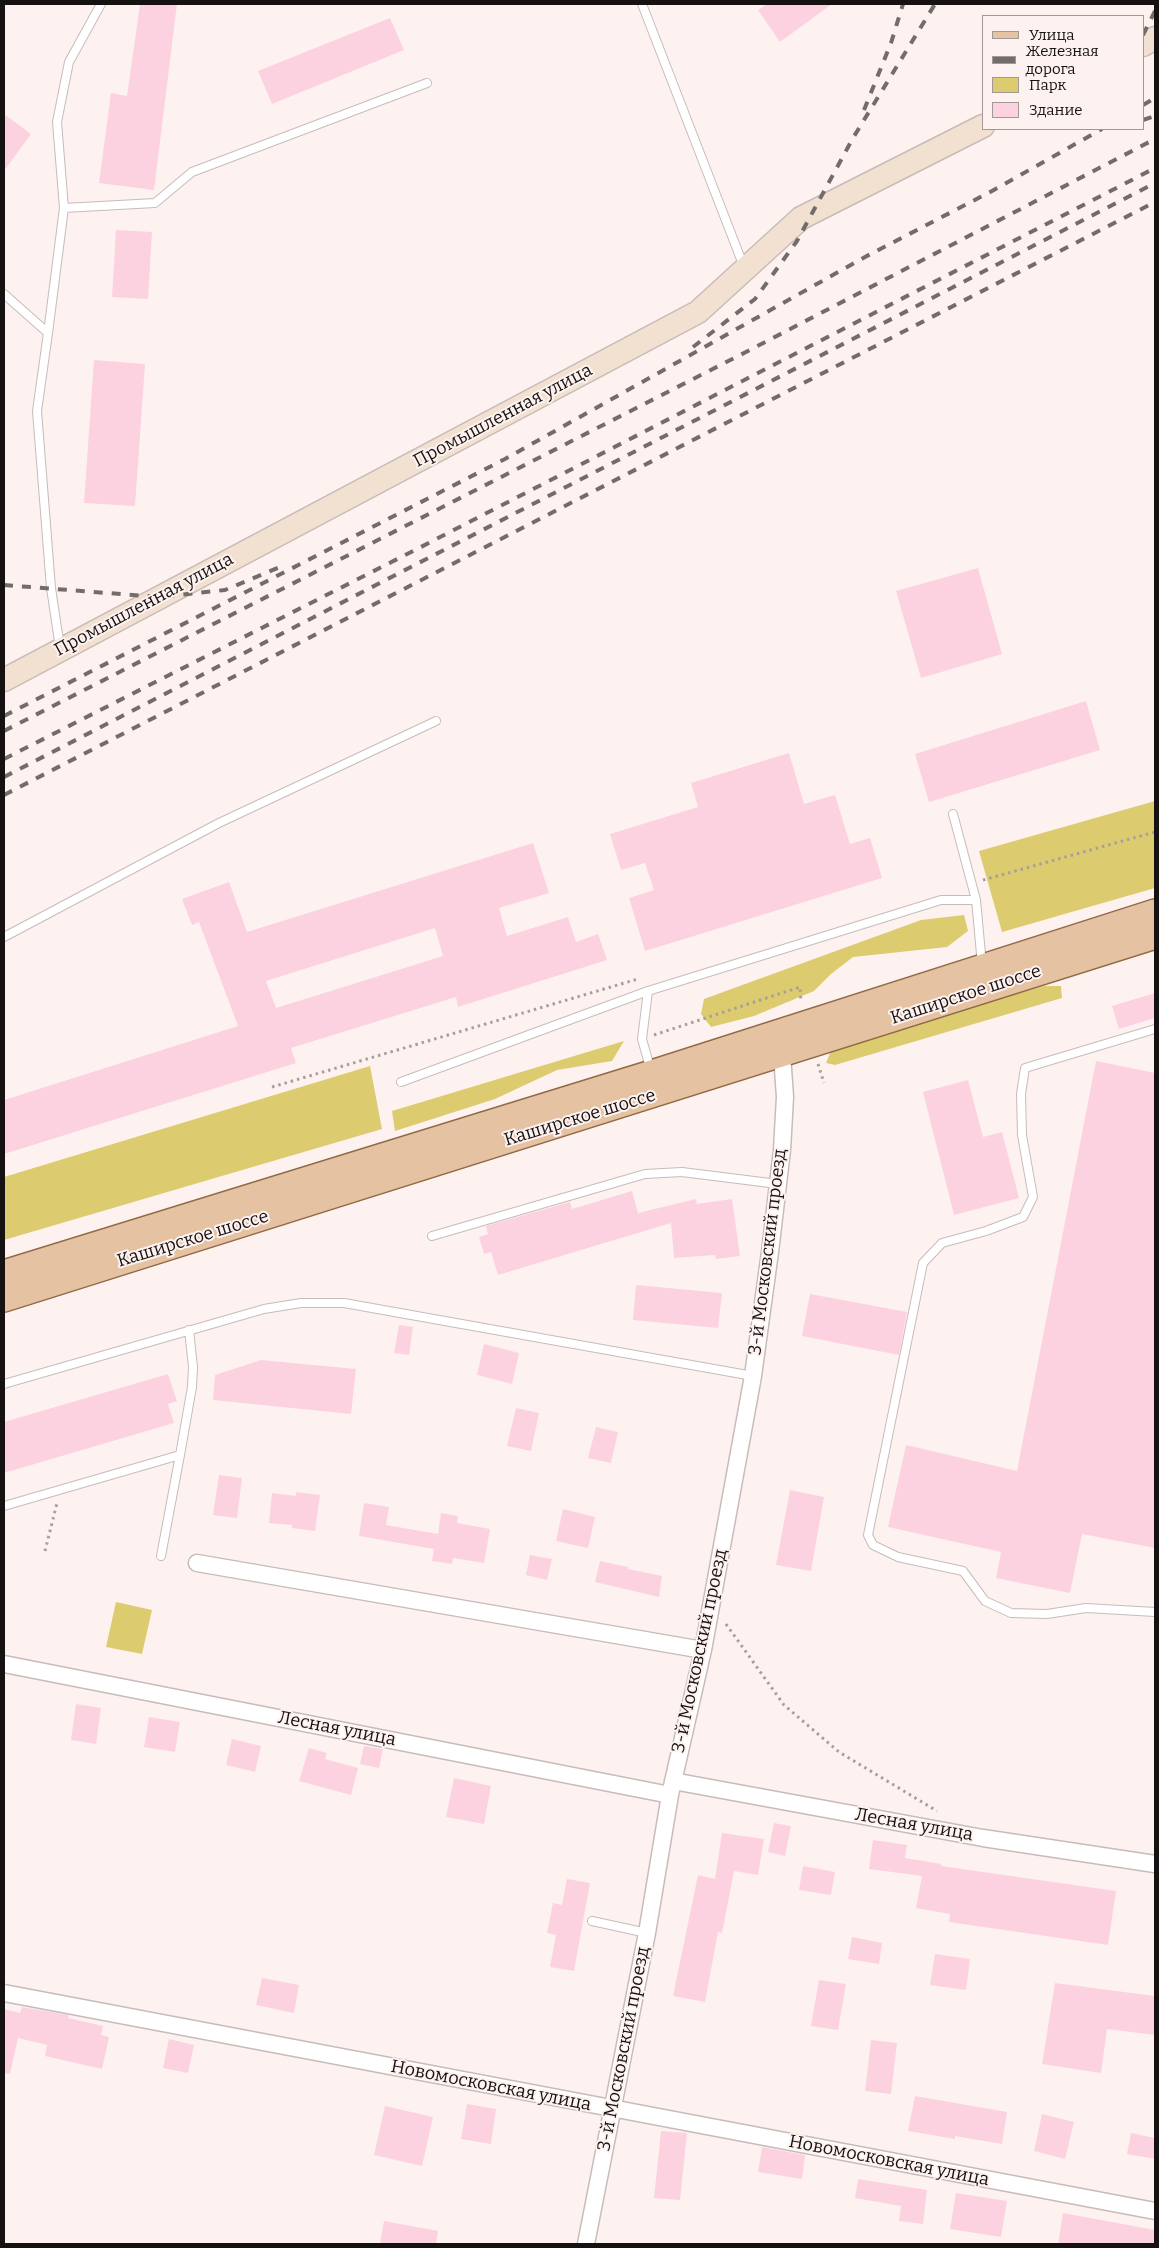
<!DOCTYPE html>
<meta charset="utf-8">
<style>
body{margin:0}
#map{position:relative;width:1159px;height:2248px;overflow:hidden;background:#fef2f0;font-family:Bitter,serif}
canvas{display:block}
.frame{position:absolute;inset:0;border:5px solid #161212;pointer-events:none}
.legend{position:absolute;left:982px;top:15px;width:162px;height:115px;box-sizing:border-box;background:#fef2f0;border:1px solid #a19897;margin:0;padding:6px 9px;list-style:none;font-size:15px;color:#161212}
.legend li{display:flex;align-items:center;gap:10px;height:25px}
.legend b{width:25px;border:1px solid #a19897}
</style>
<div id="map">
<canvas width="1159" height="2248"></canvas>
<div class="frame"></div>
<ul class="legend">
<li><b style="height:6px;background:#e4c2a2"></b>Улица</li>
<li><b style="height:6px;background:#736c6b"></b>Железная дорога</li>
<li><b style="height:14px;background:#ddcb70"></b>Парк</li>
<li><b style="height:14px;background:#fcd2e1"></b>Здание</li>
</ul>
</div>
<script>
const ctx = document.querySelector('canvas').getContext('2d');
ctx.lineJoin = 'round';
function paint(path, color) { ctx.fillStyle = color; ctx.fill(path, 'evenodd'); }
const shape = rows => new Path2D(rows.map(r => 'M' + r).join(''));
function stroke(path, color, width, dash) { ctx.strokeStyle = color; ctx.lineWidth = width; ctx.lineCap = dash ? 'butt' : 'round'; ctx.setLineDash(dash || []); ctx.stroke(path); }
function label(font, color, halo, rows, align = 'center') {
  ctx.font = font + ' Bitter,serif'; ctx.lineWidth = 4; ctx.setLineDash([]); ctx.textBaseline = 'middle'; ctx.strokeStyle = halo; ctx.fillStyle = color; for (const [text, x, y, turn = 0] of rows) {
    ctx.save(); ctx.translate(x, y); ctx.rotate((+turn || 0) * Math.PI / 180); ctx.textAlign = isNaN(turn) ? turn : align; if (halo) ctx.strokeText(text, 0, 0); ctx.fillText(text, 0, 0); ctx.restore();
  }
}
paint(shape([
 [1155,801,1155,888,1002,932,979,851],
 [964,915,968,931,947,947,853,957,831,974,814,991,754,1016,711,1027,701,1014,704,999,921,920],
 [1044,986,1061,986,1062,998,835,1065,826,1063,831,1051,867,1036],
 [624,1041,612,1061,557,1070,495,1099,395,1131,392,1111],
 [370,1066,382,1129,4,1240,4,1177],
 [116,1602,152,1610,142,1654,106,1647]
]), '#ddcb70');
paint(shape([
 [140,4,177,4,154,190,99,183,111,93,127,96],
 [767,4,832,4,780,42,758,10],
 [390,18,404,50,272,104,258,71],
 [4,114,31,134,4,171],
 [116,230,152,232,148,299,112,297],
 [94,360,145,364,135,506,84,503],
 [978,568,1002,654,921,678,896,591],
 [1086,701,1100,750,929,802,915,754],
 [789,753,804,804,835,795,850,844,870,838,882,878,645,951,629,898,654,890,645,863,621,870,610,834,698,807,691,783],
 [533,843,549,893,499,908,507,936,568,917,576,942,598,934,607,960,458,1007,456,997,291,1048,296,1063,4,1154,4,1100,238,1026,199,922,192,925,182,899,229,882,247,932],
 [435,928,443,956,276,1008,266,981],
 [1155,993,1155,1018,1119,1029,1112,1006],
 [1096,1061,1155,1073,1155,1548,1082,1534,1070,1593,996,1578,1001,1552,888,1527,906,1445,1017,1471],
 [968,1080,983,1137,1002,1132,1019,1198,954,1215,923,1092],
 [632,1191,638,1213,696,1199,697,1204,732,1199,740,1256,716,1259,715,1255,674,1258,671,1223,498,1275,491,1252,484,1254,479,1237,488,1234,486,1226,570,1202,572,1209],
 [636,1285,722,1293,718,1328,633,1320],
 [810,1294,907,1312,899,1355,802,1336],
 [399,1325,413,1327,409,1355,394,1353],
 [484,1344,519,1353,512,1384,477,1375],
 [261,1360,356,1369,351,1414,213,1400,215,1375],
 [168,1374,177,1401,168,1404,174,1423,4,1473,4,1422],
 [516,1408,539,1413,531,1451,507,1446],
 [596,1427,618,1432,611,1463,588,1458],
 [219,1475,242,1478,237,1518,213,1515],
 [790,1490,824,1497,811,1571,776,1565],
 [296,1492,320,1495,315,1531,292,1528,292,1525,269,1523,272,1493,296,1496],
 [364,1503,389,1507,386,1525,438,1534,441,1513,458,1516,457,1523,490,1529,484,1563,453,1558,452,1564,432,1561,434,1549,359,1536],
 [563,1509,595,1517,588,1548,556,1541],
 [530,1555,552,1559,547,1580,526,1575],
 [600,1561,628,1567,628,1569,662,1576,659,1597,595,1582],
 [76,1704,101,1708,96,1744,71,1740],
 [149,1717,180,1722,175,1752,144,1747],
 [232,1739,261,1746,255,1772,226,1765],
 [364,1746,383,1749,379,1768,360,1764],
 [309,1748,327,1753,325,1759,358,1768,351,1795,299,1781],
 [454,1778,491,1786,484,1824,446,1817],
 [774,1823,791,1826,785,1856,768,1852],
 [722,1833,764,1839,758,1875,734,1871,722,1933,718,1932,705,2002,673,1996,698,1875,715,1879],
 [873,1840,907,1845,905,1858,941,1864,941,1866,1116,1891,1108,1945,949,1922,950,1914,916,1908,922,1876,869,1869],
 [803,1866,835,1872,831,1895,799,1890],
 [567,1879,590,1883,574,1971,550,1967,556,1935,547,1933,553,1903,562,1905],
 [852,1937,882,1943,879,1964,848,1959],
 [935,1954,970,1959,966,1990,930,1985],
 [262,1978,299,1985,294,2013,256,2005],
 [819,1980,846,1984,838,2030,811,2026],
 [1055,1983,1155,1996,1155,2035,1107,2029,1101,2073,1042,2064],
 [22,2007,69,2015,68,2018,103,2026,101,2035,109,2037,102,2069,45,2056,47,2045,18,2038,10,2074,4,2073,4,2009,20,2013],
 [169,2039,194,2045,188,2073,163,2068],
 [871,2040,897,2043,891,2094,865,2091],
 [915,2096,1007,2112,1002,2144,955,2136,955,2139,908,2131],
 [467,2104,496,2109,491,2144,461,2139],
 [385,2106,433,2117,422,2166,374,2155],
 [1042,2114,1074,2122,1065,2159,1034,2151],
 [661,2131,687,2133,680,2200,654,2198],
 [1131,2133,1155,2138,1155,2159,1127,2154],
 [762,2147,805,2155,802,2179,758,2172],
 [858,2179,927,2190,923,2224,899,2221,901,2206,855,2198],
 [956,2193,1007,2201,1001,2237,950,2229],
 [1063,2213,1155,2230,1155,2244,1058,2244],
 [384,2221,438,2231,436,2244,380,2244]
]), '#fcd2e1');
const lane = shape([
 [642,4,744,267],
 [64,208,155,203,192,172,427,83],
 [4,294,48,333,37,411,51,588,60,648],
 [48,333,64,208,57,122,69,62,101,4],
 [953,814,976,900,982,965],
 [4,937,219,823,436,721],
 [648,991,642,1039,651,1071],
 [1155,1029,1025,1068,1021,1094,1022,1135,1033,1197,1023,1217,986,1231,942,1243,923,1263,868,1535,873,1545,898,1557,963,1571,985,1601,1011,1613,1047,1614,1086,1608,1155,1612],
 [401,1082,648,991,941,900,976,900],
 [432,1236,645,1174,682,1172,778,1184],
 [4,1384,264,1309,301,1303,344,1303,753,1376],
 [4,1506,180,1455,192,1387,193,1367,189,1330],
 [161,1556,180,1455],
 [592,1921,647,1933]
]);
const street = shape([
 [197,1563,703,1650],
 [4,1664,670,1795],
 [673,1781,983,1838,1155,1864],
 [4,1993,1155,2211],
 [586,2244,647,1933,670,1795,703,1650,753,1376,770,1252,782,1150,785,1097,782,1055]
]);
const secondary = shape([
 [1143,45,1155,38],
 [4,680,698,312,801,218,983,126]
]);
const primary = shape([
 [4,1273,652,1073,1155,912],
 [4,1299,1155,936]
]);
stroke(lane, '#c7bcba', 10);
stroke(street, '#c7bcba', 19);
stroke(secondary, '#c7bcba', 25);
stroke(primary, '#906a47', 28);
stroke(shape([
 [983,880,1155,832],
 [654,1035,800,987,801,1002],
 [818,1064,824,1083],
 [272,1087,638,979],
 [45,1551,57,1503],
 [726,1624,784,1705,839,1752,937,1811]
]), '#a89f9d', 3, [2.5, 4]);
stroke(lane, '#fff', 8);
stroke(street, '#fff', 16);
stroke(secondary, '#f2e1d0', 22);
stroke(primary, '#e4c2a2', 25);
stroke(shape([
 [1143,35,1155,11],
 [1143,105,1155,98],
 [864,110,891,43,903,4],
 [1143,120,1155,116],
 [693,347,755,299,797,241,853,138,935,4],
 [4,585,159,597,225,590,280,567],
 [4,716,505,459,865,257,992,191,1102,129],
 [4,731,746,352,1155,139],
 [4,759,417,549,1155,168],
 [4,777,1155,183],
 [4,795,1155,202]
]), '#736c6b', 4, [9, 9]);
label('18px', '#161212', '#fef2f0', [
 ["Промышленная улица",503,416,-28],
 ["Промышленная улица",144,605,-28],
 ["Каширское шоссе",966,995,-18],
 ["Каширское шоссе",580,1118,-17],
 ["Каширское шоссе",193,1239,-17],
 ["3-й Московский проезд",768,1252,-83],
 ["3-й Московский проезд",700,1651,-78],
 ["Лесная улица",337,1729,11],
 ["Лесная улица",914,1825,10],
 ["3-й Московский проезд",624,2049,-79],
 ["Новомосковская улица",491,2086,11],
 ["Новомосковская улица",889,2161,11]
]);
</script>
